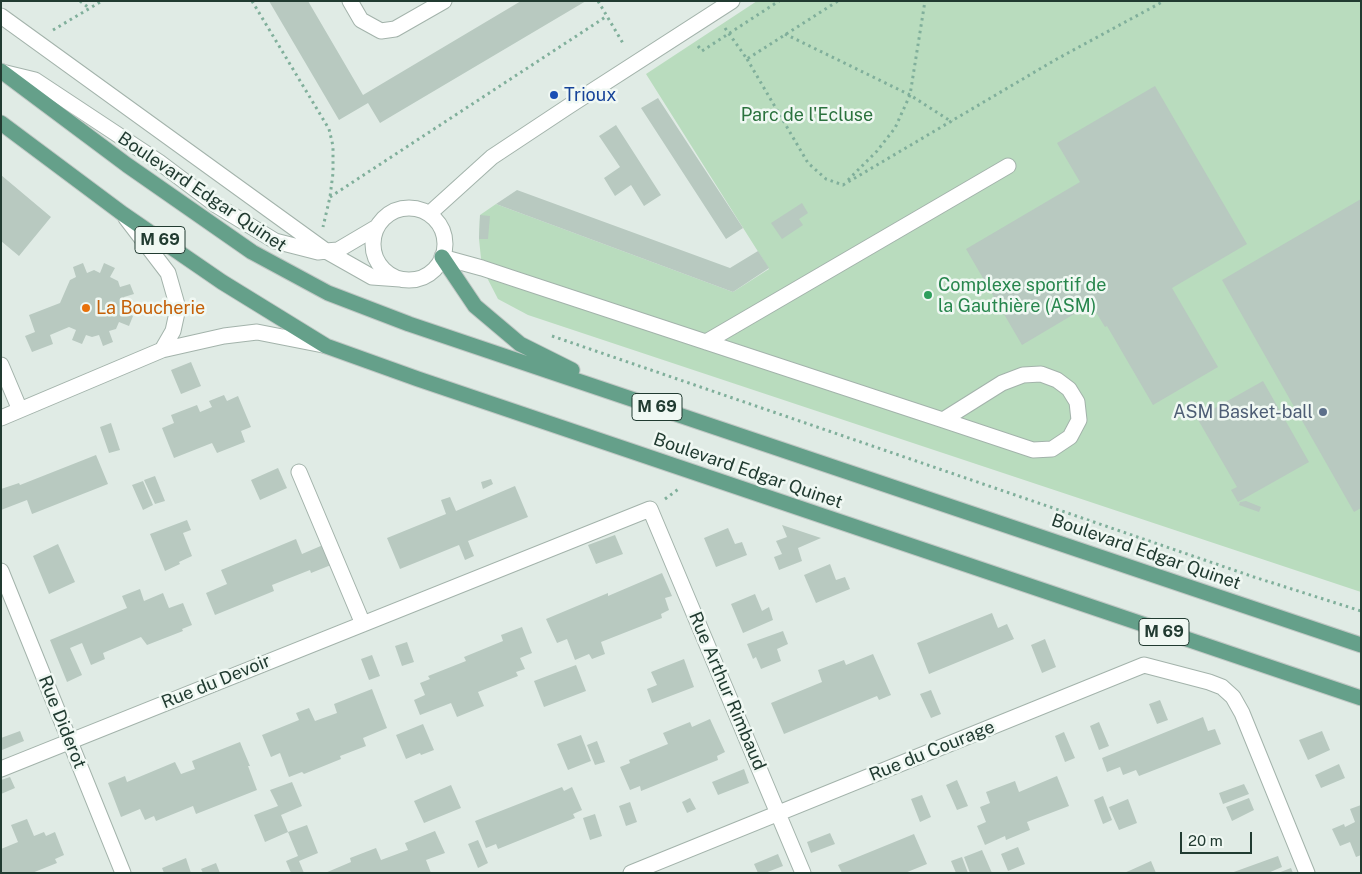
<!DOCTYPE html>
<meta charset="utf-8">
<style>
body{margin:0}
#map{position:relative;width:1362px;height:874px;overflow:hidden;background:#e0ebe5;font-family:"Public Sans",sans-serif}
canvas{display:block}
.frame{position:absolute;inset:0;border:2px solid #213b31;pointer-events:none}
.scale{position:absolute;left:1180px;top:832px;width:72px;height:22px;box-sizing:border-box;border:2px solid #213b31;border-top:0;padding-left:6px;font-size:15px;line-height:18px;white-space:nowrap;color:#213b31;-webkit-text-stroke:4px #f0f8f3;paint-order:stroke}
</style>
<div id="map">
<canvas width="1362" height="874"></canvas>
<div class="frame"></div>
<div class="scale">20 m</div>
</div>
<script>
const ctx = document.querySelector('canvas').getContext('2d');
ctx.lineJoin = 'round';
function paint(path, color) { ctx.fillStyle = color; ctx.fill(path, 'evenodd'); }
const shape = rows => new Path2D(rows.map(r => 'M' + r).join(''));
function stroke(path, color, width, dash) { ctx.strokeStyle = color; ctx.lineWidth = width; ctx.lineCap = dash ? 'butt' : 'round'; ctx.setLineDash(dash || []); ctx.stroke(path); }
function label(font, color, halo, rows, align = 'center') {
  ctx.font = font + ' "Public Sans",sans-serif'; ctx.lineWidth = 5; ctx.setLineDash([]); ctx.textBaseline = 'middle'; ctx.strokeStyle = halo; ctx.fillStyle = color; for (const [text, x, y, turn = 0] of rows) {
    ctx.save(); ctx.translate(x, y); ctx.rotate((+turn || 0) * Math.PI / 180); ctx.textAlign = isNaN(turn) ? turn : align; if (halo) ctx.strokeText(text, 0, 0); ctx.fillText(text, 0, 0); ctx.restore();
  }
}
paint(shape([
 [757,1,1361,1,1361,592,528,315,498,299,482,268,479,239,480,215,496,204,733,292,769,269,646,74]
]), '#b9dcbe');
paint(shape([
 [269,1,308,1,363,95,521,1,586,1,380,123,368,103,339,120],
 [1155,86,1247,244,1172,288,1218,367,1153,405,1107,326,1105,327,1091,304,1022,345,966,249,1080,182,1057,143],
 [658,98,743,228,726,239,641,108],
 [616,125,661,195,644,206,631,185,615,196,604,178,620,167,599,136],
 [1,175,51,217,19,256,1,241],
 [517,190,730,268,758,251,769,268,733,292,496,204],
 [1361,199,1361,508,1354,512,1222,280],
 [802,203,808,213,799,219,803,225,782,239,771,223],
 [480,215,490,216,488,239,479,239],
 [83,263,87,273,94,270,100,273,104,263,115,268,110,277,118,281,120,287,130,284,134,294,124,297,127,305,124,311,133,316,129,326,119,322,116,329,109,331,113,342,103,346,99,335,92,337,86,335,82,344,72,340,76,330,69,327,50,335,53,344,32,352,25,336,35,332,29,315,60,303,70,280,76,277,73,267],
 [191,362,201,386,181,394,171,370],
 [1263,381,1309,462,1238,502,1231,490,1237,487,1197,418],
 [224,395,227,401,238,396,251,427,241,431,245,442,217,453,212,443,174,458,162,428,174,423,171,415,197,405,200,412,212,407,209,401],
 [111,423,120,450,109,453,100,427],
 [96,455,108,484,32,514,27,500,1,510,1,489,19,483,20,485],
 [278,468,287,488,260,500,251,480],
 [155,476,165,501,155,504,144,480],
 [491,479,493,484,483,489,481,482],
 [143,481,153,505,143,510,132,485],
 [515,486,528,517,468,541,474,556,465,560,459,545,400,569,387,538,446,514,441,500,450,497,456,511],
 [1246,501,1261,507,1259,512,1239,505,1240,502],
 [187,520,191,530,183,533,192,556,179,562,180,564,165,571,150,534],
 [782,525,821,538,798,548,802,561,779,570,774,557,782,554,776,541,787,537],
 [728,528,735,544,742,542,747,555,716,567,704,538],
 [615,535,623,554,596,564,588,545],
 [296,539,302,554,323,545,331,565,311,573,310,570,272,585,274,591,215,615,206,593,227,584,221,570],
 [58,544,75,582,49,594,33,556],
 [830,564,836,580,845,577,850,589,816,603,804,575],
 [662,573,672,596,665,598,669,610,661,614,662,618,601,642,605,654,592,659,589,654,575,660,567,639,557,643,546,619,608,593,608,596],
 [140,589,144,601,163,593,169,608,183,603,192,625,182,629,183,631,147,645,141,637,103,653,105,659,91,665,82,643,70,648,82,675,67,682,50,640,127,608,122,596],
 [755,594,762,611,769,607,773,620,743,633,731,604],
 [992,613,998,628,1007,624,1014,639,929,674,917,643],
 [522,627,532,653,520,658,525,669,516,672,518,676,478,692,484,706,457,717,451,703,420,715,414,700,425,695,420,683,430,679,428,676,466,661,464,657,503,641,501,635],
 [783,631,788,644,777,649,781,661,761,669,756,657,753,659,747,644],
 [1045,639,1056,667,1042,673,1031,645],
 [407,642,414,662,402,666,395,646],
 [873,654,891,695,879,700,877,696,784,734,771,703,822,682,818,670,844,660,846,665],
 [372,655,380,676,369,680,361,659],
 [684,659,694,687,652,703,647,689,657,685,651,672],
 [576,665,586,691,544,707,534,681],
 [372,689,387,728,363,738,366,746,340,756,341,759,304,774,302,772,289,777,280,753,271,757,262,735,299,720,296,713,309,708,315,721,337,713,334,704],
 [931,690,941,714,931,718,920,694],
 [1160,700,1168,720,1157,724,1149,704],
 [1203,717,1208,731,1215,729,1221,744,1139,776,1136,770,1123,775,1120,767,1107,772,1102,758],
 [710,719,725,752,717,756,718,760,641,791,640,786,630,790,620,767,630,763,629,760,668,744,663,733,690,722,692,727],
 [1099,722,1109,746,1099,750,1090,726],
 [423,724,434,750,421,755,420,753,406,759,396,735],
 [20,731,24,741,2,750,1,738],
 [1322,731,1330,750,1308,760,1299,740],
 [1064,732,1075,758,1065,762,1055,736],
 [581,735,591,761,568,770,557,744],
 [597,741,605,762,595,765,587,745],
 [240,742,250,766,248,766,257,790,196,814,193,806,156,821,154,816,145,820,140,809,121,817,108,783,125,776,127,782,175,762,181,774,195,769,192,761],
 [1339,764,1345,778,1321,788,1315,775],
 [744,769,749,783,718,795,712,782],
 [1057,776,1069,806,1027,822,1030,830,1006,840,1005,836,985,845,977,826,986,822,980,807,990,803,986,792,1015,781,1019,792],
 [10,777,15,788,1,794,1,780],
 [957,780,968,806,957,810,946,785],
 [292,782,302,806,281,815,288,832,265,842,254,815,278,806,270,790],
 [1244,784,1249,794,1223,804,1219,793],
 [451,785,461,808,424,823,414,801],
 [562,787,564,791,572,787,582,810,573,814,575,818,498,849,496,844,486,848,475,821],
 [922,795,931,817,920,822,911,799],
 [1103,796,1112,820,1103,824,1094,800],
 [690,798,696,809,687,813,682,802],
 [1249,798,1254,810,1232,821,1226,807],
 [1128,799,1137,823,1119,830,1109,807],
 [630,802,637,822,626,826,619,806],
 [1361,805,1361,855,1356,857,1350,842,1340,846,1332,829,1344,824,1345,827,1355,822,1350,809],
 [595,814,602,836,590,840,583,818],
 [27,819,34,836,44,832,46,836,55,832,64,855,55,859,57,863,32,873,1,873,1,849,18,842,11,825],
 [307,825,318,853,299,861,304,873,291,873,286,861,298,856,288,832],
 [435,831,445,853,426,860,431,873,325,873,351,862,350,858,376,848,381,860,408,850,405,843],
 [830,833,835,844,811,853,807,842],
 [914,834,927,864,905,873,842,873,838,865],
 [478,840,488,863,478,868,468,844],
 [1018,847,1025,864,1008,871,1001,854],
 [982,850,992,873,970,873,964,857],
 [778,854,783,866,765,873,758,873,754,864],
 [1278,856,1282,867,1268,873,1231,873],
 [962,857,968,873,956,873,951,861],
 [186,858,191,873,164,873,162,868],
 [1151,861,1156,873,1124,873,1131,870],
 [216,863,220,873,203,873,201,869],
 [1291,868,1293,873,1278,873]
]), '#b8c9c0');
const minor = shape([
 [350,1,361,20,381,31,395,29,444,1],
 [1,16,326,251,372,277,400,279],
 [2,72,35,80,159,162,216,205,275,241,318,252,326,251,338,250,377,227],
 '373 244a36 36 0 1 1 72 0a36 36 0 1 1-72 0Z',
 [429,214,492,157,569,106,732,1],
 [126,218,168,273,178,308,173,331,162,350],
 [442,257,482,268,515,279,706,342,943,420,1033,450,1052,449,1070,437,1079,420,1077,402,1069,389,1057,380,1041,374,1023,375,1002,383,943,420],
 [706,342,1008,166],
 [1,365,20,410],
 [1,418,162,350,224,336,257,332,323,345],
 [299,472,363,624],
 [1,571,123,873],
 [1,769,650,509,803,873],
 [631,873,1144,665,1209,682,1222,687,1233,697,1242,713,1307,873]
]);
const major = shape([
 [1,71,127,165,252,252,328,293,409,324,1361,645],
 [1,123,123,214,222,282,326,346,418,379,1361,698],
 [442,257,475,306,520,344,572,370]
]);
stroke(minor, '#a3b3ab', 17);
stroke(major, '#c1c8c5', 17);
stroke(shape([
 [80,1,89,8],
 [252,1,329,129,333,146,333,173,330,197,323,227],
 [598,1,624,45],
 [725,28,747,59,838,1],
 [53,30,102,1],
 [785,34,910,95,952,122],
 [698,46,702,51,779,1],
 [747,59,808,163,826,179,843,185,1055,60,1164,1],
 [848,180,877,151,895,128,910,95,925,1],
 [330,197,607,16],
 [552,336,1254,577,1361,611],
 [665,499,680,488]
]), '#80af9b', 3, [2.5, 4]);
stroke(minor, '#fff', 15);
stroke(major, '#65a08a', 15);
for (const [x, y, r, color] of [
 [554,95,5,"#1a4fb4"],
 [928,295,5,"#2e9e5b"],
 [86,308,5,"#e8710a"],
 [1323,412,5,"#5c6f8a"]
]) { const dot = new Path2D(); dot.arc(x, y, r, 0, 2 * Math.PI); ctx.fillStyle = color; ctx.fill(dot); stroke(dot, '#f0f8f3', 2); }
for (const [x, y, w] of [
 [160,240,50],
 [657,407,50],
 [1164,632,50]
]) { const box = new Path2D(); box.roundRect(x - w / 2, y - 13.5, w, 27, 4); ctx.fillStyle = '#f0f8f3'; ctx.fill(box); stroke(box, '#213b31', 1); }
label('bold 16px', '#213b31', null, [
 ["M 69",160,240],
 ["M 69",657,407],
 ["M 69",1164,632]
]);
label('18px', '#164399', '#f0f8f3', [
 ["Trioux",564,95]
], 'left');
label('18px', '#2b723e', '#f0f8f3', [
 ["Parc de l'Ecluse",807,115]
]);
label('18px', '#213b31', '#f0f8f3', [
 ["Boulevard Edgar Quinet",202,192,34],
 ["Boulevard Edgar Quinet",748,471,19],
 ["Boulevard Edgar Quinet",1146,552,19],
 ["Rue du Devoir",216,682,-22],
 ["Rue Arthur Rimbaud",727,691,67],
 ["Rue Diderot",62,722,68],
 ["Rue du Courage",932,751,-22]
]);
label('18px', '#27864d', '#f0f8f3', [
 ["Complexe sportif de",938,285],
 ["la Gauthière (ASM)",938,306]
], 'left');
label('18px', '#c56008', '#f0f8f3', [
 ["La Boucherie",96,308]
], 'left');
label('18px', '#4e5e75', '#f0f8f3', [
 ["ASM Basket-ball",1313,412]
], 'right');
</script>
